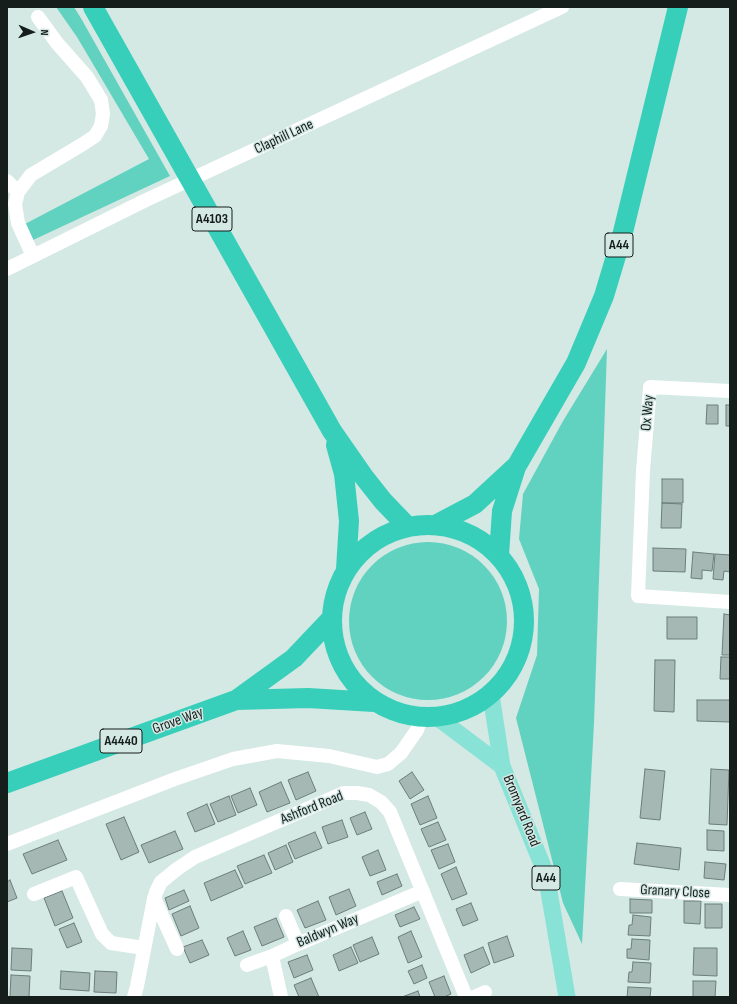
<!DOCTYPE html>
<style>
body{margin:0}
#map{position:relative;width:737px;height:1004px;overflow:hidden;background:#d4e8e4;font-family:"Sofia Sans Condensed",sans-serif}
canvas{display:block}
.frame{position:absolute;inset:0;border:8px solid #161e1c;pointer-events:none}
.north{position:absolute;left:12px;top:12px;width:40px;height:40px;-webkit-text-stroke:3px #d4e8e4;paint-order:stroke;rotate:92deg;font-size:11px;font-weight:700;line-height:16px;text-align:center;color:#161e1c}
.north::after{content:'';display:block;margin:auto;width:14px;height:18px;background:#161e1c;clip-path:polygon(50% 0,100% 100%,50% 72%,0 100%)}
</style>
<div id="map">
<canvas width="737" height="1004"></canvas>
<div class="frame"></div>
<div class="north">N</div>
</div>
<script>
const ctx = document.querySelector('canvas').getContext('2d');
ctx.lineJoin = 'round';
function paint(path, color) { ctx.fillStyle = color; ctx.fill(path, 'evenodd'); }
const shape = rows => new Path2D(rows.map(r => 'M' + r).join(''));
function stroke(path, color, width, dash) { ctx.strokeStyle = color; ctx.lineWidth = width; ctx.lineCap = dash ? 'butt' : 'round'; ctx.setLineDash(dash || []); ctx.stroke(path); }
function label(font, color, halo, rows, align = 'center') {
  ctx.font = font + ' "Sofia Sans Condensed",sans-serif'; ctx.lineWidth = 3; ctx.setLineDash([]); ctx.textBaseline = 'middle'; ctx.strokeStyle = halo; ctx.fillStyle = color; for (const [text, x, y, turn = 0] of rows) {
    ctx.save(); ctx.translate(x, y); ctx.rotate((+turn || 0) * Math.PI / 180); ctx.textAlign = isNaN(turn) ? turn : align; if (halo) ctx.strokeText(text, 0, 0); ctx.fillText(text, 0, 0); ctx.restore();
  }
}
paint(shape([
 [56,7,74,7,82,20,170,176,31,241,23,225,149,159,77,37],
 [607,349,594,723,582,944,563,903,516,718,537,655,539,589,519,539,523,494,563,421],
 '349 621a79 79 0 1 1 158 0a79 79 0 1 1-158 0Z'
]), '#61d2c0');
const building = shape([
 [707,405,718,405,718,424,706,424,707,405],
 [726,405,730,405,730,426,726,426,726,405],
 [662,479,683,479,683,503,662,503,662,479],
 [662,503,682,504,681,528,661,528,662,503],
 [653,548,686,549,685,572,653,571,653,548],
 [693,552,714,554,712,571,702,570,702,579,691,578,693,552],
 [715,554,730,555,730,572,724,571,723,580,713,579,715,554],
 [724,614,730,615,730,655,722,655,724,614],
 [667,617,697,617,697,639,667,639,667,617],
 [721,657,730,657,730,679,720,679,721,657],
 [655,660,675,660,674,712,654,711,655,660],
 [697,700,730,700,730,722,697,721,697,700],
 [645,769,665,771,660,820,640,818,645,769],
 [711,769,729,770,727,825,709,824,711,769],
 [308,772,316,791,296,800,288,780,308,772],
 [412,772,424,790,410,799,399,781,412,772],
 [281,782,290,803,267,812,259,792,281,782],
 [250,788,257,805,238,813,231,796,250,788],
 [229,796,236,815,218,822,210,804,229,796],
 [428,796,437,818,420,825,411,804,428,796],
 [207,804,215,824,195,832,187,813,207,804],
 [365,812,372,829,357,835,350,818,365,812],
 [124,817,139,852,121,860,106,824,124,817],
 [342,820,348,837,328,844,322,827,342,820],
 [438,822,446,840,429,847,421,829,438,822],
 [707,830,724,831,724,851,707,850,707,830],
 [175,831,183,849,149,863,141,845,175,831],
 [315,832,322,848,295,859,288,843,315,832],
 [58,840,67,860,32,874,23,854,58,840],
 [637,843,681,848,679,870,634,864,637,843],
 [448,844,455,862,439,869,431,850,448,844],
 [286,845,293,862,275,870,268,853,286,845],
 [378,850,386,870,370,876,362,857,378,850],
 [264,855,272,873,245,884,237,866,264,855],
 [705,862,726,864,724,880,704,878,705,862],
 [456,867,467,894,452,900,441,874,456,867],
 [235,870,243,887,211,901,204,883,235,870],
 [397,874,402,886,382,895,377,882,397,874],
 [10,880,17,898,7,902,7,882,10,880],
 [349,889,356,906,336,915,329,897,349,889],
 [184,890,189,901,169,910,165,898,184,890],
 [62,891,73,918,55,926,44,898,62,891],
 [630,899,652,900,652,913,630,913,630,899],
 [318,901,326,920,305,928,297,910,318,901],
 [684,901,701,901,700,924,684,923,684,901],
 [471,903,478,920,463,926,456,909,471,903],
 [705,904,722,904,722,928,705,928,705,904],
 [190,906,199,928,181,936,172,914,190,906],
 [414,907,420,919,400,927,395,915,414,907],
 [633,915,651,917,650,936,628,935,629,925,632,925,633,915],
 [276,918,284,937,262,946,254,927,276,918],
 [74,923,82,942,67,948,59,929,74,923],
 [243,931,251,950,235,956,227,938,243,931],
 [411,931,422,957,408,963,398,937,411,931],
 [507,936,514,956,494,963,488,943,507,936],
 [372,937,379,954,360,962,353,945,372,937],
 [632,939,650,940,649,960,627,958,627,949,631,949,632,939],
 [202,940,209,955,190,963,183,947,202,940],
 [351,947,358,963,339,971,333,955,351,947],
 [483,947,490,964,471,973,464,955,483,947],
 [12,948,32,949,31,971,11,970,12,948],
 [694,948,717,948,717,976,693,975,694,948],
 [307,955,313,970,294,978,288,962,307,955],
 [633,962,651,963,650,983,628,982,629,972,632,972,633,962],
 [422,965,427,978,414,984,408,971,422,965],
 [61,971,90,973,89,991,60,989,61,971],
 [95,971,117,972,116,993,94,992,95,971],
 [11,975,30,976,29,997,10,997,11,975],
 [444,976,451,994,444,997,435,997,429,982,444,976],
 [311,978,319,997,299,997,294,985,311,978],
 [693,981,716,981,715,997,693,997,693,981],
 [628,987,651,988,650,997,627,997,628,987],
 [418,991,420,997,402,997,418,991]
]);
paint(building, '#a5b8b4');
stroke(building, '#6c7e7a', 1);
stroke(shape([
 [7,181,18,192],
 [33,256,18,223,15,204,18,192,31,175,83,144,95,136,101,126,103,114,101,100,87,77,57,43,38,17],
 [7,269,144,201,562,7],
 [730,391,650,387,643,470,638,596,730,602],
 [7,844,175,779,233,759,277,751,329,756,377,767,388,764,401,753,417,730,421,718],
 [620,889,730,895],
 [34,894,76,877,102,934,111,943,144,948],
 [154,898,177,949],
 [286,916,298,944],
 [272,956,281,997],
 [247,965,272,956,298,944,423,891],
 [134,997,137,986,153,904,156,892,161,882,177,869,195,857,344,793,357,793,369,795,381,802,390,812,466,997],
 [474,997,485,992]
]), '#fff', 14);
stroke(shape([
 [491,695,502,766,546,874,567,997],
 [438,718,502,766]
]), '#88e2d6', 17);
stroke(shape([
 [93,7,332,431,364,477,383,501,407,526],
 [336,445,344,474,349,521,346,569],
 [437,524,475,504,515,467],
 '332 621a96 96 0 1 1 192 0a96 96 0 1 1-192 0Z',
 [499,555,502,511,516,467,576,363,604,296,622,236,678,7],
 [236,700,308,698,374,702],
 [7,783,236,700,294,658,331,619]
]), '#38cfba', 20);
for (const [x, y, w] of [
 [212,219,40],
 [619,245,28],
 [121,741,42],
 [546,878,28]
]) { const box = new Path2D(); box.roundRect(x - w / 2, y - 12, w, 24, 3); ctx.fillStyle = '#d4e8e4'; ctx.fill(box); stroke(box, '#161e1c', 1); }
label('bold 14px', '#161e1c', null, [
 ["A4103",212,219],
 ["A44",619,245],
 ["A4440",121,741],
 ["A44",546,878]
]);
label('15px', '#161e1c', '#d4e8e4', [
 ["Claphill Lane",284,137,-25],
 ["Ox Way",648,413,-85],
 ["Grove Way",178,721,-20],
 ["Ashford Road",312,808,-22],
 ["Bromyard Road",521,811,68],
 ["Granary Close",675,892,3],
 ["Baldwyn Way",328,931,-23]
]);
</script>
